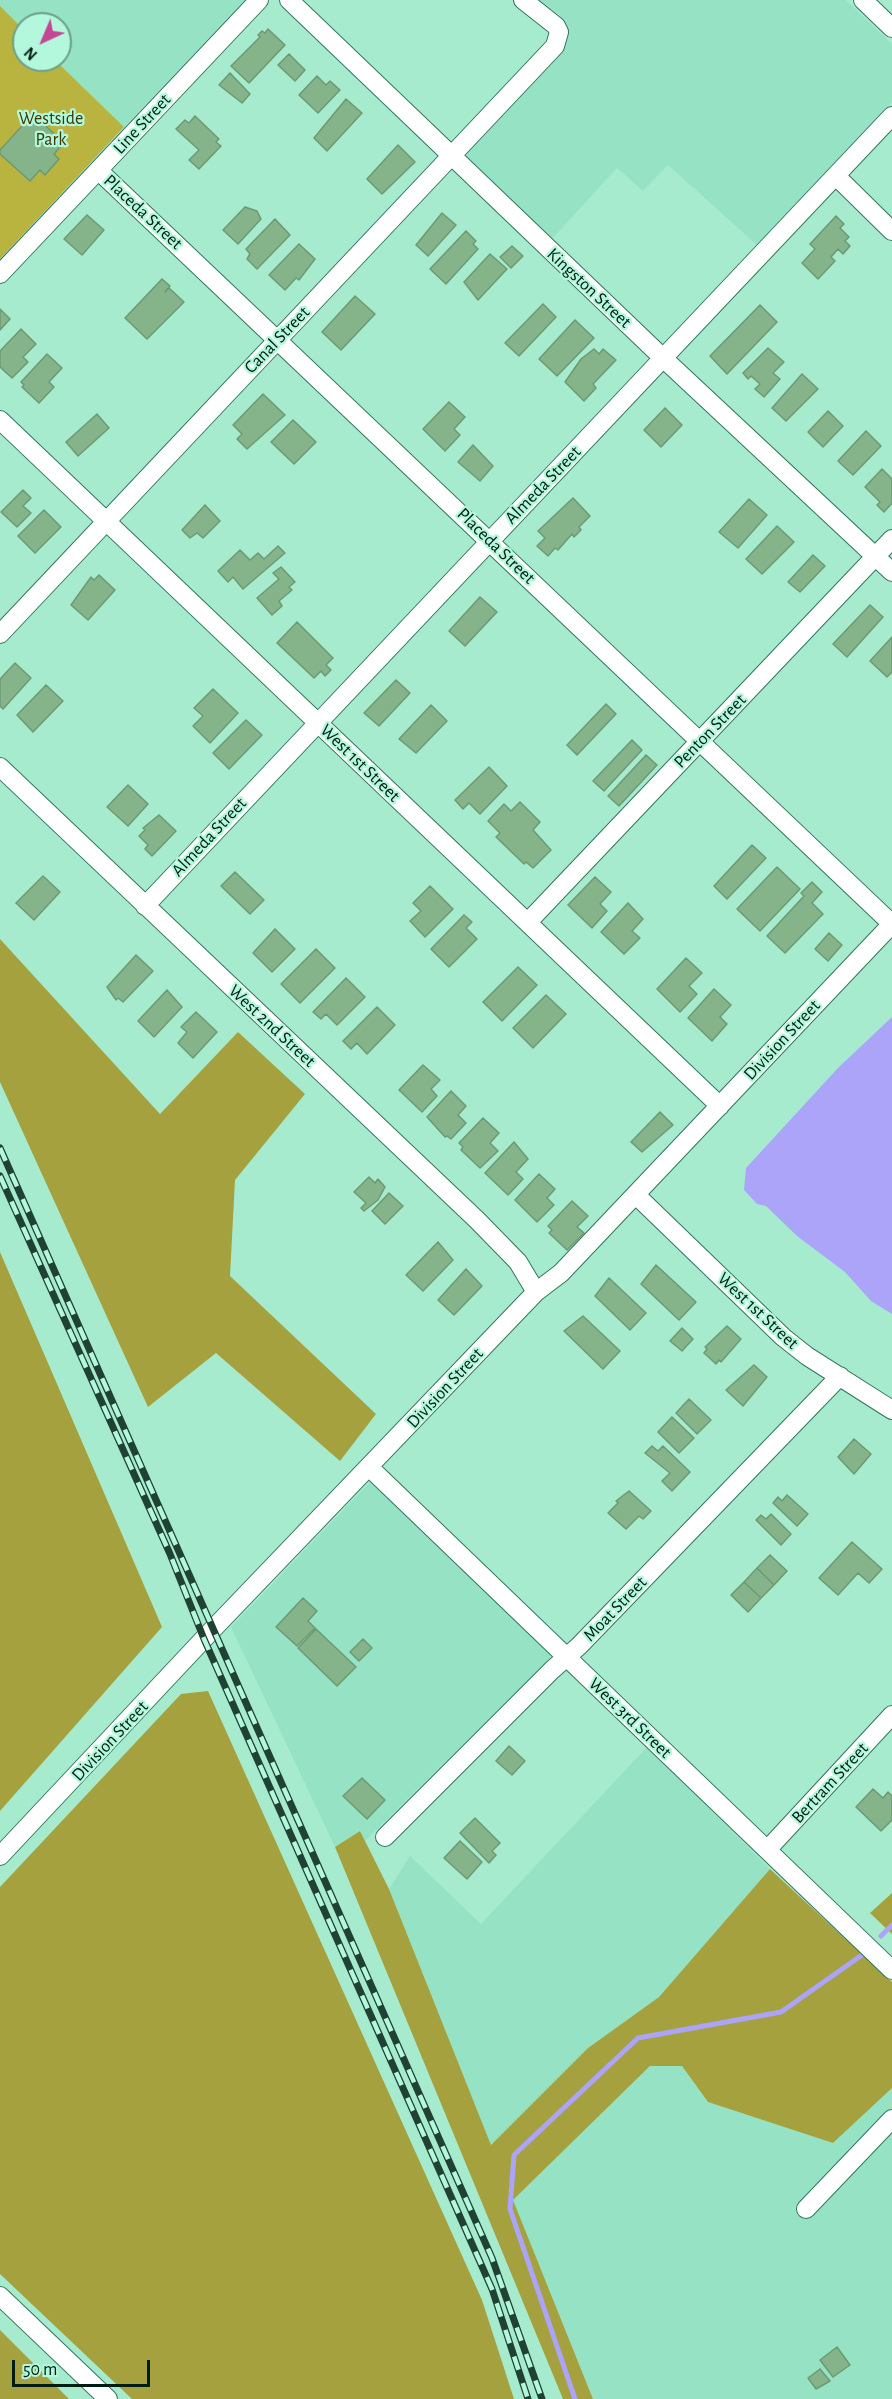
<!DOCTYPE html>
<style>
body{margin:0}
#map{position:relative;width:892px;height:2399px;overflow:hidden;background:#a7ebcf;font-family:"Alegreya Sans",sans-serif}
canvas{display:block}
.north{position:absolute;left:12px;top:12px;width:60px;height:60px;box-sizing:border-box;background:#b3f8dc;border:2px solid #6ca08b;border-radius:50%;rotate:224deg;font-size:16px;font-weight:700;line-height:24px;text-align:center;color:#011c12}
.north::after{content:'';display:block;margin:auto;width:21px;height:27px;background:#c54692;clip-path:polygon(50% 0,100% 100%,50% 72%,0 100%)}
.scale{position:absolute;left:12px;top:2360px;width:138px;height:27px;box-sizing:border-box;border:3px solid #011c12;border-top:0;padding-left:8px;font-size:18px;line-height:21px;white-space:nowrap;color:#011c12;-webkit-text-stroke:4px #b3f8dc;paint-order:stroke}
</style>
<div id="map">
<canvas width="892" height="2399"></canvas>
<div class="north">N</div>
<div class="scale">50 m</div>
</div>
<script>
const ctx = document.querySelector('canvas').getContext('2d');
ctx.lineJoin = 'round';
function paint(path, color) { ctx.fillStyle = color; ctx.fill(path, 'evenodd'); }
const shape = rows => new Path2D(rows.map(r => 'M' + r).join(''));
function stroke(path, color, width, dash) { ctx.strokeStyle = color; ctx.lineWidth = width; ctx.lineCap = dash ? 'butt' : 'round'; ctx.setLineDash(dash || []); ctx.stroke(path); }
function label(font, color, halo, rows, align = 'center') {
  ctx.font = font + ' "Alegreya Sans",sans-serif'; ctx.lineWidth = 4.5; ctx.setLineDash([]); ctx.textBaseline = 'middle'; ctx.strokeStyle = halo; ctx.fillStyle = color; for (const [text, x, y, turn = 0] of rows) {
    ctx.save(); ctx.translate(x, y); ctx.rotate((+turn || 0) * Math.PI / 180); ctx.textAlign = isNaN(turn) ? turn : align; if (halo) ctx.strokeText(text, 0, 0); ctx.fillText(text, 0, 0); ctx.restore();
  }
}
paint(shape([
 [0,0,245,0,124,127,55,60,60,60,60,24,24,24,24,30,0,6],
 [538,0,846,0,892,44,892,102,757,245,668,165,643,191,617,168,551,240,464,156,558,56,567,42,566,26,560,15],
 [371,1481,552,1656,365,1841,360,1831,335,1847,231,1627],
 [647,1747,770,1869,659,1997,588,2048,491,2145,389,1889,410,1856,481,1924],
 [650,2066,682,2066,708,2102,833,2143,892,2088,892,2399,593,2399,513,2200]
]), '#95e3c4');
paint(shape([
 [0,6,24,30,24,60,55,60,124,127,0,259]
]), '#b9b43f');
paint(shape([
 [0,939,160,1114,238,1032,305,1094,235,1180,230,1276,376,1414,340,1461,216,1353,148,1407,0,1082],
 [0,1252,162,1627,0,1811],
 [208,1691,482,2300,514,2399,132,2399,0,2274,0,1887,181,1694],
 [360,1831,389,1889,491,2145,588,2048,659,1997,770,1869,892,1982,892,2088,833,2143,708,2102,682,2066,650,2066,513,2200,593,2399,563,2399,335,1847],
 [892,1893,892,1934,870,1913],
 [0,2330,69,2399,0,2399]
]), '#a5a13f');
paint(shape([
 [892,1017,892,1314,871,1301,845,1272,797,1236,766,1206,757,1204,744,1190,746,1168,838,1068]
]), '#aba4f8');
stroke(shape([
 [881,1936,892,1925],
 [575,2399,510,2209,514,2155,638,2038,781,2012,862,1955]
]), '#aba4f8', 5);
const building = shape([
 [268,29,285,45,249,83,231,66,260,37,258,35,262,31,265,33,268,29],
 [289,54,305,70,295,81,278,65,289,54],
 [230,73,250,94,242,103,219,85,230,73],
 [317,76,326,85,330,81,340,90,318,113,299,95,317,76],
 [346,99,362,113,327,151,314,138,346,99],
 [33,114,64,143,54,154,59,159,45,175,40,170,30,181,0,154,0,150,33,114],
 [195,116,219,139,216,142,221,146,199,169,189,160,199,150,176,129,185,120,189,123,195,116],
 [398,145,415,162,382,194,367,179,398,145],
 [245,207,257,211,261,219,238,244,223,230,245,207],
 [442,213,456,225,428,256,416,245,442,213],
 [87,215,104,230,82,255,64,239,87,215],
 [836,216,844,224,840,228,849,237,845,241,850,246,843,254,838,249,831,257,835,261,818,279,802,263,815,249,810,244,836,216],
 [275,219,290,235,257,269,247,259,250,254,246,249,275,219],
 [466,231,476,241,473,244,478,249,446,284,430,269,466,231],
 [299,244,315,259,299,280,296,278,285,290,269,275,299,244],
 [512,246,523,256,511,268,500,257,512,246],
 [490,254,507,269,478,300,464,282,490,254],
 [162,279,170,286,165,292,169,288,184,302,147,339,125,318,162,279],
 [355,296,375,314,341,350,322,332,355,296],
 [543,304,556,317,519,356,505,343,543,304],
 [760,305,777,322,727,374,710,356,760,305],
 [0,309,10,319,0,330,0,309],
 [575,320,594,338,557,376,539,359,575,320],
 [21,329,36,344,23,357,28,362,12,378,0,367,0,351,21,329],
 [768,348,784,362,773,373,780,379,764,397,755,389,760,384,751,376,748,379,743,373,768,348],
 [594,349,599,354,603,349,616,360,593,384,596,388,584,401,565,382,581,359,594,349],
 [47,354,62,368,49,382,54,387,39,403,22,387,24,385,21,382,47,354],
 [802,374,818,389,786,421,772,408,802,374],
 [263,394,285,415,247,449,237,439,242,434,233,425,263,394],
 [449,402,465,417,454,429,460,435,445,451,423,429,449,402],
 [665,408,682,425,661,447,644,430,665,408],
 [828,411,843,426,823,447,808,432,828,411],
 [97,414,109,428,78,456,66,442,97,414],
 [293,420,316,442,294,464,271,442,293,420],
 [866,431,881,446,853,475,838,461,866,431],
 [473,445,493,466,480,481,458,462,473,445],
 [882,469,892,479,892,503,884,512,877,505,880,502,865,487,882,469],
 [23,490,31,498,23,506,31,513,17,527,1,512,23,490],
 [573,498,590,516,579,527,581,530,574,537,572,534,558,550,555,548,548,556,537,546,545,538,538,531,573,498],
 [749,499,767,515,738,548,719,532,749,499],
 [205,505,220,521,203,538,197,533,190,538,182,530,205,505],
 [44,510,61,527,35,553,18,536,44,510],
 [777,526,794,542,762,574,746,559,777,526],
 [278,546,285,553,243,589,233,577,228,582,218,571,240,550,250,560,258,553,264,559,278,546],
 [813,555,825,566,800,592,788,582,813,555],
 [281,567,295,582,289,587,292,590,279,601,282,606,272,615,257,598,279,579,273,573,281,567],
 [99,575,115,590,88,620,71,605,91,577,94,580,99,575],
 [480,597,497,612,465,646,449,631,480,597],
 [870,605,883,617,847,657,833,644,870,605],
 [297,622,333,658,326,665,331,670,325,676,321,671,314,678,277,643,297,622],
 [892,637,892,672,887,677,870,661,892,637],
 [15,663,31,678,3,709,0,706,0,679,15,663],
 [396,680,410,693,379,726,364,713,396,680],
 [46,685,63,701,33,732,17,715,46,685],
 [213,689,238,713,210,743,193,726,203,716,194,708,213,689],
 [606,704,616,714,577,755,567,745,606,704],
 [431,705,447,721,416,753,399,739,431,705],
 [246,720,262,735,229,769,213,753,246,720],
 [632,740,642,750,604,791,593,781,632,740],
 [646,755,657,765,619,806,608,796,646,755],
 [489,767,507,786,480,814,469,803,463,809,455,800,489,767],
 [128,785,148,804,128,826,107,807,128,785],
 [520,802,540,822,533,830,551,850,533,868,526,862,524,864,496,837,500,833,488,821,504,804,511,811,520,802],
 [159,815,176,831,152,856,145,849,148,845,139,836,145,830,143,828,159,815],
 [752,845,766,858,727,899,714,886,752,845],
 [777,867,800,889,760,931,737,909,777,867],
 [235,872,264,900,250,914,221,886,235,872],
 [43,876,60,892,34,920,16,903,43,876],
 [595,877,611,892,600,904,607,911,592,928,568,905,595,877],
 [812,882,822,892,812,903,823,914,785,953,767,936,804,896,801,893,812,882],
 [430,886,453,909,425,937,410,921,421,911,413,903,430,886],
 [628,903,643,919,632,931,640,938,624,954,601,932,628,903],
 [464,915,472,922,466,928,477,939,449,967,431,949,464,915],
 [275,929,295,949,272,972,253,953,275,929],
 [829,933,842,945,828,961,815,949,829,933],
 [316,949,335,968,300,1003,281,984,316,949],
 [136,955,153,971,123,1002,118,998,116,1000,107,987,136,955],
 [686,958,702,973,689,986,697,994,680,1012,657,989,686,958],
 [518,967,537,985,502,1021,483,1002,518,967],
 [346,978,365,997,337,1025,326,1014,321,1019,313,1012,346,978],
 [714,989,731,1005,720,1017,727,1024,712,1041,688,1018,714,989],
 [167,990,182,1007,154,1037,138,1021,167,990],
 [546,995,566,1014,533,1048,513,1028,546,995],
 [377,1007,395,1025,367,1054,357,1043,351,1049,343,1041,377,1007],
 [196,1012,217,1032,193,1058,178,1043,187,1032,181,1027,196,1012],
 [423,1065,440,1080,431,1089,437,1096,422,1112,399,1090,423,1065],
 [451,1091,466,1106,458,1115,466,1123,451,1139,447,1136,445,1137,427,1117,451,1091],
 [660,1112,673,1125,642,1152,631,1142,660,1112],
 [483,1118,499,1133,490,1143,498,1151,480,1168,461,1150,463,1147,459,1143,483,1118],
 [514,1142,528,1159,516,1172,523,1179,508,1195,485,1173,514,1142],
 [539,1174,555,1189,547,1198,554,1205,537,1222,515,1200,539,1174],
 [369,1177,375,1183,378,1179,385,1187,378,1200,364,1211,361,1208,366,1203,354,1192,369,1177],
 [389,1193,403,1206,385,1224,372,1211,389,1193],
 [572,1201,588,1216,577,1227,584,1233,567,1250,549,1233,552,1230,548,1226,572,1201],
 [438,1242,453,1260,423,1291,406,1275,438,1242],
 [656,1265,696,1302,679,1320,641,1284,656,1265],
 [466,1269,482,1286,454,1315,438,1300,466,1269],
 [609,1278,646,1313,630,1330,595,1296,609,1278],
 [583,1316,620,1351,603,1369,564,1331,583,1316],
 [727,1326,741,1339,721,1362,719,1360,716,1364,704,1353,707,1349,705,1347,727,1326],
 [682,1328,693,1339,682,1351,670,1341,682,1328],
 [754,1365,767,1377,743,1406,726,1390,754,1365],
 [689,1399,711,1420,697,1434,676,1413,689,1399],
 [672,1417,694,1438,679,1453,658,1432,672,1417],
 [854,1439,871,1454,854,1474,838,1457,854,1439],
 [652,1446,658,1451,663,1446,690,1472,672,1491,662,1481,670,1473,645,1453,652,1446],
 [629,1491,651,1511,643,1519,639,1516,626,1529,608,1513,618,1503,616,1501,629,1491],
 [787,1495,808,1514,797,1526,773,1503,778,1497,782,1501,787,1495],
 [771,1514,791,1534,781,1545,756,1520,761,1515,766,1519,771,1514],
 [852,1542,882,1569,869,1583,858,1573,838,1595,819,1578,852,1542],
 [770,1555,787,1571,774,1585,757,1568,770,1555],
 [757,1568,774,1585,761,1598,744,1582,757,1568],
 [744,1582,761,1598,748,1612,731,1595,744,1582],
 [303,1598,317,1611,308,1621,315,1628,297,1646,276,1627,303,1598],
 [316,1629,356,1667,337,1686,298,1648,316,1629],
 [363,1639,372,1648,359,1661,350,1652,363,1639],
 [509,1746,525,1761,512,1775,496,1761,509,1746],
 [362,1778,385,1800,367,1819,343,1796,362,1778],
 [873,1789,883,1798,888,1792,892,1796,892,1820,881,1831,856,1807,873,1789],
 [475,1818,500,1843,492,1851,496,1855,489,1863,460,1833,475,1818],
 [460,1841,482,1862,467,1879,444,1858,460,1841],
 [837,2347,850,2365,833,2377,820,2360,837,2347],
 [820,2369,830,2381,816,2389,808,2378,820,2369]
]);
paint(building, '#85b48a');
stroke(building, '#6c9a71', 1.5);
const minor = shape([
 [289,0,663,358,892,572],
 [863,0,892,28],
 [99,171,892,924],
 [836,176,892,231],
 [0,274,259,0],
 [0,420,720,1106],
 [0,634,555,46,559,32,556,26,523,0],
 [0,767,477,1220,518,1262,536,1292],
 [145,906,892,116],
 [528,922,892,539],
 [636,1195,783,1337,807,1356,892,1410],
 [369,1467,892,1970],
 [385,1837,552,1670,579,1646,840,1376],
 [767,1850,892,1715],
 [0,1856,213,1629,536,1292,561,1273,892,924],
 [806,2209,892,2119],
 [0,2296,108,2399]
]);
stroke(minor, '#33765e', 20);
stroke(minor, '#fff', 18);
const rail = shape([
 [0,1148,492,2258,542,2399],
 [0,1176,170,1554,204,1639,492,2289,528,2399]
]);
stroke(rail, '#1f4234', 7);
stroke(rail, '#b3f8dc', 4.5, [14]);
label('18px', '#3b3800', '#b3f8dc', [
 ["Westside",51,119],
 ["Park",51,140]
]);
label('18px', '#011c12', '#b3f8dc', [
 ["Line Street",142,124,-47],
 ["Placeda Street",143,212,43],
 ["Kingston Street",589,288,43],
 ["Canal Street",277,340,-46],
 ["Almeda Street",543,485,-46],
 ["Placeda Street",496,546,44],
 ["Penton Street",710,731,-46],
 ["West 1st Street",360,763,44],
 ["Almeda Street",209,837,-47],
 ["West 2nd Street",272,1026,43],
 ["Division Street",782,1040,-47],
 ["West 1st Street",758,1311,43],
 ["Division Street",445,1388,-47],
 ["Moat Street",615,1609,-46],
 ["West 3rd Street",630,1718,44],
 ["Division Street",110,1741,-47],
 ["Bertram Street",830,1783,-47]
]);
</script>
